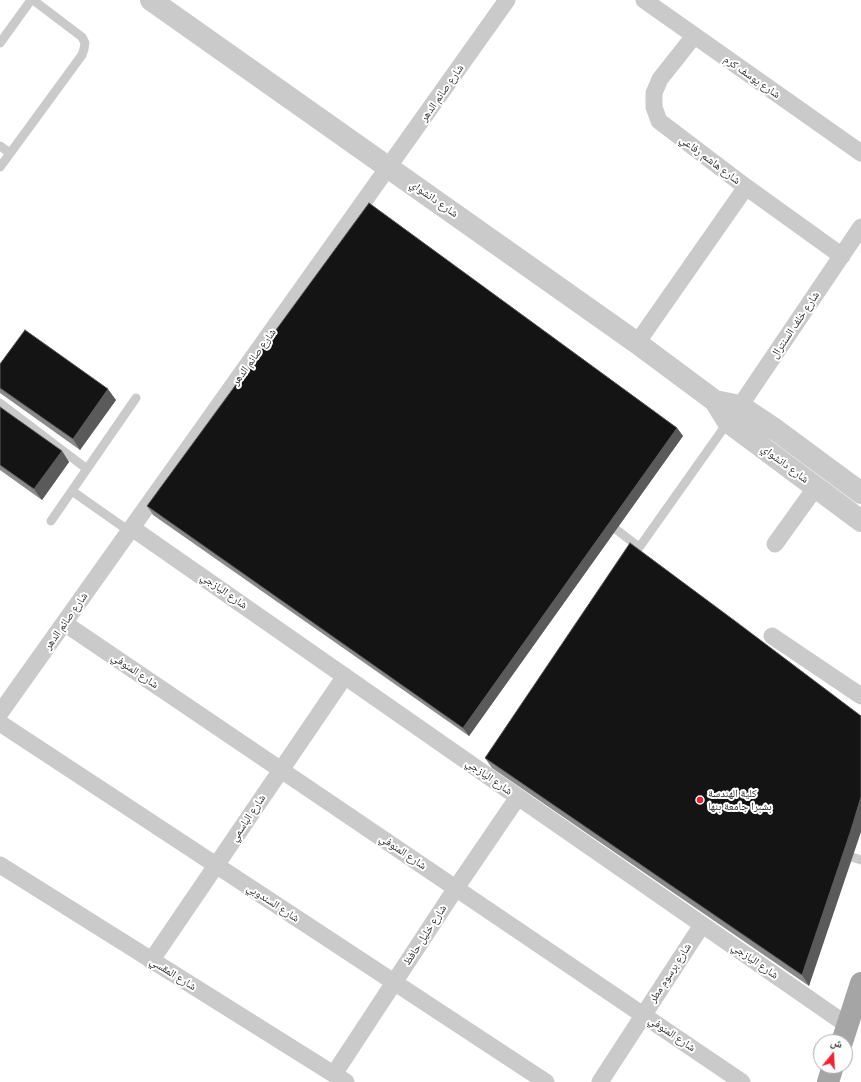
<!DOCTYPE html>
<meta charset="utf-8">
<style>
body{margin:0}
#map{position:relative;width:861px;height:1082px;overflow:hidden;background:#fff;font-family:Raleway,"Noto Naskh Arabic",sans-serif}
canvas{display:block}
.north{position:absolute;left:813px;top:1034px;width:40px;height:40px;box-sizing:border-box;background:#fff;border:1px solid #ababab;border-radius:50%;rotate:18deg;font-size:11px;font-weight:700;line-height:16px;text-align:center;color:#2d2d2d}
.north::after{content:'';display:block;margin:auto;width:14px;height:18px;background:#f12135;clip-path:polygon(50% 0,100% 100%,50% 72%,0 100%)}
</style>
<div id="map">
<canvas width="861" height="1082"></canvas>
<div class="north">ش</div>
</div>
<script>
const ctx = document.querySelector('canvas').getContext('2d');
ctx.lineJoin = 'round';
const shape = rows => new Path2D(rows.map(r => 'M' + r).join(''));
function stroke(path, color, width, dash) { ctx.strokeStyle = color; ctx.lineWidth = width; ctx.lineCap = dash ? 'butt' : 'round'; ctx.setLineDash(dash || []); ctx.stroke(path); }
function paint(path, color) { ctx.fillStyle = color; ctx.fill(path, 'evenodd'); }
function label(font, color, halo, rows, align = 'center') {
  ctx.font = font + ' Raleway,"Noto Naskh Arabic",sans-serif'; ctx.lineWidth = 4; ctx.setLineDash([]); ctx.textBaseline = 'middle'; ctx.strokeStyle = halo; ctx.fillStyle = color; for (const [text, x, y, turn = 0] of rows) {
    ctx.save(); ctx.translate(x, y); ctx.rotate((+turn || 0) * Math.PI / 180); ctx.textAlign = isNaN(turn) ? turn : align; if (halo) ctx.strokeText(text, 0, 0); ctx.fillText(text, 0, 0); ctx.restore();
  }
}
stroke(shape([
 [0,43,31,0],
 [0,146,10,153],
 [0,167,82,55,84,49,85,43,82,37,33,0],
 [0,403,87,469],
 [72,491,129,531],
 [51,521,136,398],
 [605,527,613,527,639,547],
 [631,559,728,422],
 [842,854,861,860]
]), '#cacaca', 9);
stroke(shape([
 [644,0,861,153],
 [694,36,660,79,654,93,654,107,659,121,746,187,842,256],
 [637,343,746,187],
 [733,416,740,406,861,227],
 [132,528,518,797,847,1025],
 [775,544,816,487],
 [64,623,742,1082],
 [772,636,861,696],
 [0,713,507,0],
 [0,723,546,1082],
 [0,865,346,1082],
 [151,961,345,676],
 [334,1074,456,888,518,797],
 [600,1082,702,925]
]), '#cacaca', 17);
stroke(shape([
 [151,0,637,343,715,401,728,422,861,521],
 [715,401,740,406,776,430,861,493]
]), '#cacaca', 22);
stroke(shape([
 [842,1042,861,983],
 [828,1082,833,1066]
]), '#a5a5a5', 22);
paint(shape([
 [0,364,116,400,80,450,0,393],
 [0,407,62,451,69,462,42,500,0,470],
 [677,428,683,436,469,736,153,515,147,506],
 [861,716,809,986,492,768,485,758]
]), '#8a8a8a');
paint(shape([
 [108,389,116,400,80,450,73,439],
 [677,428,683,436,469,736,463,728],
 [62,451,69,462,42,500,34,489],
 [861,797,861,832,809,986,802,975]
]), '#5a5a5a');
const building = shape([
 [369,203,677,428,463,728,147,506,369,203],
 [25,330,108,389,73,439,0,388,0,364,25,330],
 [0,407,62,451,34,489,0,465,0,407],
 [630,543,735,621,861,716,861,797,851,830,802,975,485,758,630,543]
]);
paint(building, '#141414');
stroke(building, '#5a5a5a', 1);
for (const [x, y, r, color] of [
 [700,800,4,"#f12135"]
]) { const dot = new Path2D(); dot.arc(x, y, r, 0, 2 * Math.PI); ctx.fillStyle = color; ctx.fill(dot); stroke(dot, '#fff', 1.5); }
label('11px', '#2d2d2d', '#fff', [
 ["شارع يوسف كرم",752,77,35],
 ["شارع صائم الدهر",442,93,-55],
 ["شارع هاشم رفاعي",710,160,37],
 ["شارع دانشواي",434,199,35],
 ["شارع خلف السنترال",795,325,-56],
 ["شارع صائم الدهر",254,357,-54],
 ["شارع دانشواي",785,464,37],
 ["شارع اليازجي",224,591,35],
 ["شارع صائم الدهر",66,621,-55],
 ["شارع المنوفي",135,671,34],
 ["شارع اليازجي",489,777,35],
 ["شارع الباسمي",248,818,-56],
 ["شارع المنوفي",403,852,34],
 ["شارع السندوبي",273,903,33],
 ["شارع خليل حافظ",425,935,-57],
 ["شارع اليازجي",755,961,35],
 ["شارع برسوم مطر",670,973,-57],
 ["شارع المقسي",173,974,32],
 ["شارع المنوفي",672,1034,34]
]);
label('11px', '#2d2d2d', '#fff', [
 ["كلية الهندسة",708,794],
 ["بشبرا جامعة بنها",708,807]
], 'left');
</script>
